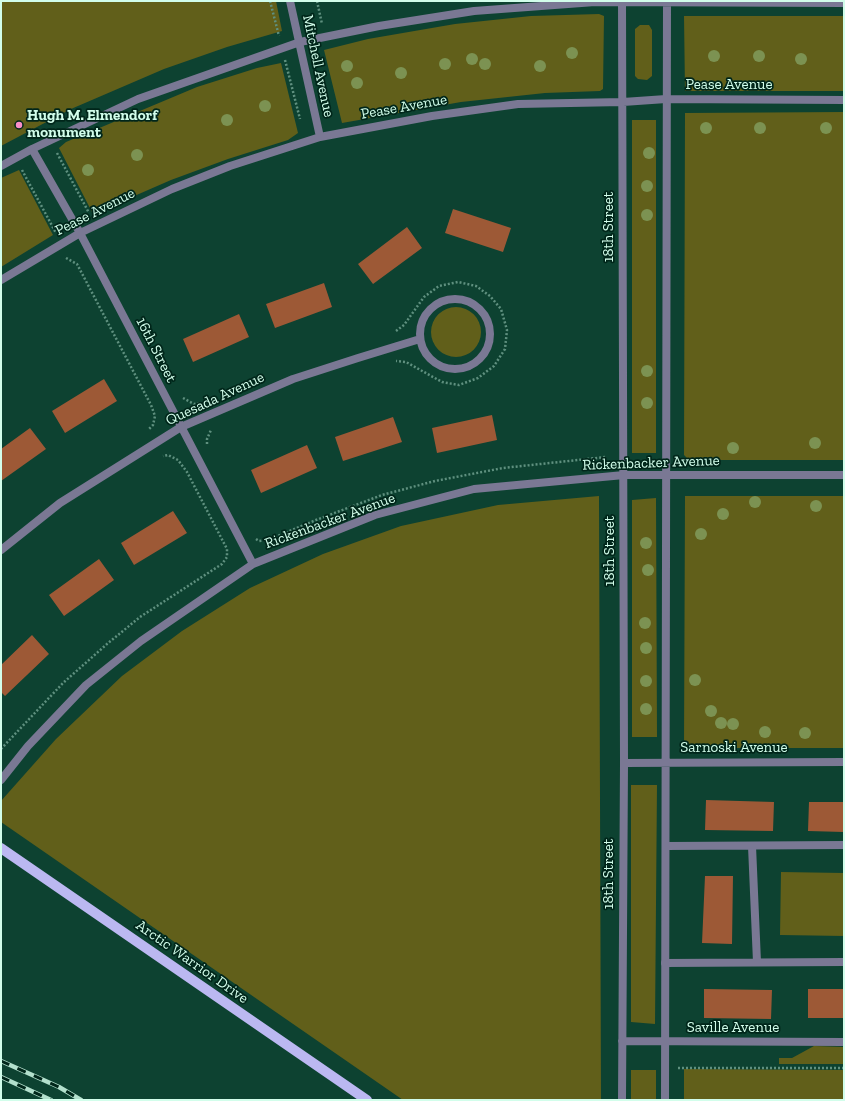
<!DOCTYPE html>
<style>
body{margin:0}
#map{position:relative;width:845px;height:1101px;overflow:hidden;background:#0d4231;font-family:"Zilla Slab",serif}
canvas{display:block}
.frame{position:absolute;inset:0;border:2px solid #d2feeb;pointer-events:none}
</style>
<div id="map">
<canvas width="845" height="1101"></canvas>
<div class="frame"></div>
</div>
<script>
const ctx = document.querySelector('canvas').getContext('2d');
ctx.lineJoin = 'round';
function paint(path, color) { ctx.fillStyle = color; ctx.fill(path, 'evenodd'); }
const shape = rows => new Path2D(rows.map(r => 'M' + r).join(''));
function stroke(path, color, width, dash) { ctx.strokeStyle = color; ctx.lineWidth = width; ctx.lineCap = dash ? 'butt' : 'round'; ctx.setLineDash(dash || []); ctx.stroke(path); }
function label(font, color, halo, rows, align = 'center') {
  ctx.font = font + ' "Zilla Slab",serif'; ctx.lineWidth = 3.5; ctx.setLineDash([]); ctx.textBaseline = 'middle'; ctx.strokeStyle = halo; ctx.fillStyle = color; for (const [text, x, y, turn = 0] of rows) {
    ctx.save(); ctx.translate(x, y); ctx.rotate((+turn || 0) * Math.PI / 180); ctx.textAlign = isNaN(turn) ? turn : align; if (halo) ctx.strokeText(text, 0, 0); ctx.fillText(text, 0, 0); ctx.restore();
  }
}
paint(shape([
 [1,1,276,1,282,31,227,47,164,69,71,109,1,146],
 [599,14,604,16,603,89,600,91,545,93,461,102,342,123,324,50,368,39,455,24,531,16],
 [684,16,844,16,844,91,685,91],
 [640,25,649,25,652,30,652,76,647,80,638,79,635,76,635,29],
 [281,63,298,133,288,140,228,159,171,180,93,214,59,148,66,142,197,87,257,68],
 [844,112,844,460,689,460,684,455,685,113],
 [632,120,656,120,656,453,632,453],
 [19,170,53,235,1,267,1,178],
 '431 332a25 25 0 1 1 50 0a25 25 0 1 1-50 0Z',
 [599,496,601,1100,403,1100,1,822,1,801,56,739,122,676,182,631,250,588,323,554,401,526,498,505],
 [685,496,844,496,844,748,684,748],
 [656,498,657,737,632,737,632,500],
 [631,785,657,785,655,1024,631,1022],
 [781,872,844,873,844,936,780,935],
 [814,1046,844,1047,844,1064,779,1064,779,1058,792,1058],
 [684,1069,844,1070,844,1100,684,1100],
 [631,1070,656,1070,656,1100,631,1100]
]), '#615f1a');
paint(shape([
 [453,209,511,228,503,252,445,233],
 [407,227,422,248,373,284,358,264],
 [324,283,332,307,275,328,266,304],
 [239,314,249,337,193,362,183,339],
 [104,379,117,401,65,433,52,411],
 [492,415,497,440,437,453,432,428],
 [393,417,402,442,343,461,335,437],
 [30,428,46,449,1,481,1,449],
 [307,445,317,468,261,493,251,470],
 [173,511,187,533,134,565,121,543],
 [99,559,114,580,64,616,49,595],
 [32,635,49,654,5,696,1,692,1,665],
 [706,800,774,802,773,831,705,830],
 [809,802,844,802,844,832,808,831],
 [705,876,733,876,732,944,702,943],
 [704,989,772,990,771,1019,704,1018],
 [808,989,844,989,844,1018,808,1018]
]), '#9d5936');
stroke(shape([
 [270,1,279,36],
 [317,1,322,24],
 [285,60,300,119],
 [57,153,89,213],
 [22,170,56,233],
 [66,258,77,264,151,405,155,416,153,425,148,430],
 [396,331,404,325,424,297,439,286,458,282,476,286,490,296,501,309,507,330,505,349,494,366,478,378,459,385,442,382,406,362,396,361],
 [183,398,194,404,201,403],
 [207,444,207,439,211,430],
 [256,539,259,541,268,540,316,520,382,495,435,481,503,468,606,457],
 [1,749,63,683,107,644,140,617,222,564,227,557,227,549,187,472,178,460,168,455,163,456],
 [678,1068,844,1068]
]), '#5f907f', 2.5, [2, 2]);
stroke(shape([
 [666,846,844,845],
 [752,846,757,962],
 [665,963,844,962]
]), '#7a7894', 8);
stroke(shape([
 [290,1,320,137],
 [622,1,624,763,622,1100],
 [32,149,80,233,253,564],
 [1,166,32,149,138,99,300,42,379,26,474,11,595,2,844,3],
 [1,280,80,233,172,189,230,166,320,137,432,116,518,104,623,102,666,99,844,100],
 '420 334a35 35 0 1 1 70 0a35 35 0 1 1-70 0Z',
 [1,550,60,503,181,427,293,379,358,358,420,339],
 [624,763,844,762],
 [1,780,28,746,86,685,141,641,253,564,375,515,474,489,624,475,844,475],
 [622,1041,844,1042],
 [665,1100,667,1]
]), '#7a7894', 8);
stroke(shape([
 [1,848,367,1100]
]), '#bbb8f1', 10);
const rail = shape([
 [1,1061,59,1087,81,1100],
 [1,1077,51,1100]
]);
stroke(rail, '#b3e0cd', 4.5);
stroke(rail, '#00261a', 3, [9]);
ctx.fillStyle = '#7c9252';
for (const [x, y] of [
 [572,53],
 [714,56],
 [759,56],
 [472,59],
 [801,59],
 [445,64],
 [485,64],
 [347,66],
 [540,66],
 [401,73],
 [357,83],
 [265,106],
 [227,120],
 [706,128],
 [760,128],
 [826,128],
 [649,153],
 [137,155],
 [88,170],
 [647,186],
 [647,215],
 [647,371],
 [647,403],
 [815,443],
 [733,448],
 [755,502],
 [816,506],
 [723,514],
 [701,534],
 [646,543],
 [648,570],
 [645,623],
 [646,648],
 [695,680],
 [646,681],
 [646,709],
 [711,711],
 [721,723],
 [733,724],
 [765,732],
 [805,733]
]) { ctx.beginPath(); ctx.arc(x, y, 6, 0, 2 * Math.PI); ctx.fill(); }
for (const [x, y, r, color] of [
 [19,125,4,"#f98fc9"]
]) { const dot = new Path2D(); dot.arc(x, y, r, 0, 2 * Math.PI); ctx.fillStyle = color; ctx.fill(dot); stroke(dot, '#00261a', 1.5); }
label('15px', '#d2feeb', '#00261a', [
 ["Mitchell Avenue",318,66,78],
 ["Pease Avenue",729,85],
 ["Pease Avenue",404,107,-10],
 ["Pease Avenue",95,212,-27],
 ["18th Street",609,227,-90],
 ["16th Street",156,350,63],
 ["Quesada Avenue",215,399,-25],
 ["Rickenbacker Avenue",651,463,-2],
 ["Rickenbacker Avenue",330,521,-20],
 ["18th Street",610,551,-90],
 ["Sarnoski Avenue",734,748],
 ["18th Street",609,874,-90],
 ["Arctic Warrior Drive",192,962,35],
 ["Saville Avenue",733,1028]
]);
label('bold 15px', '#d2feeb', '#00261a', [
 ["Hugh M. Elmendorf",27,116],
 ["monument",27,133]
], 'left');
</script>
